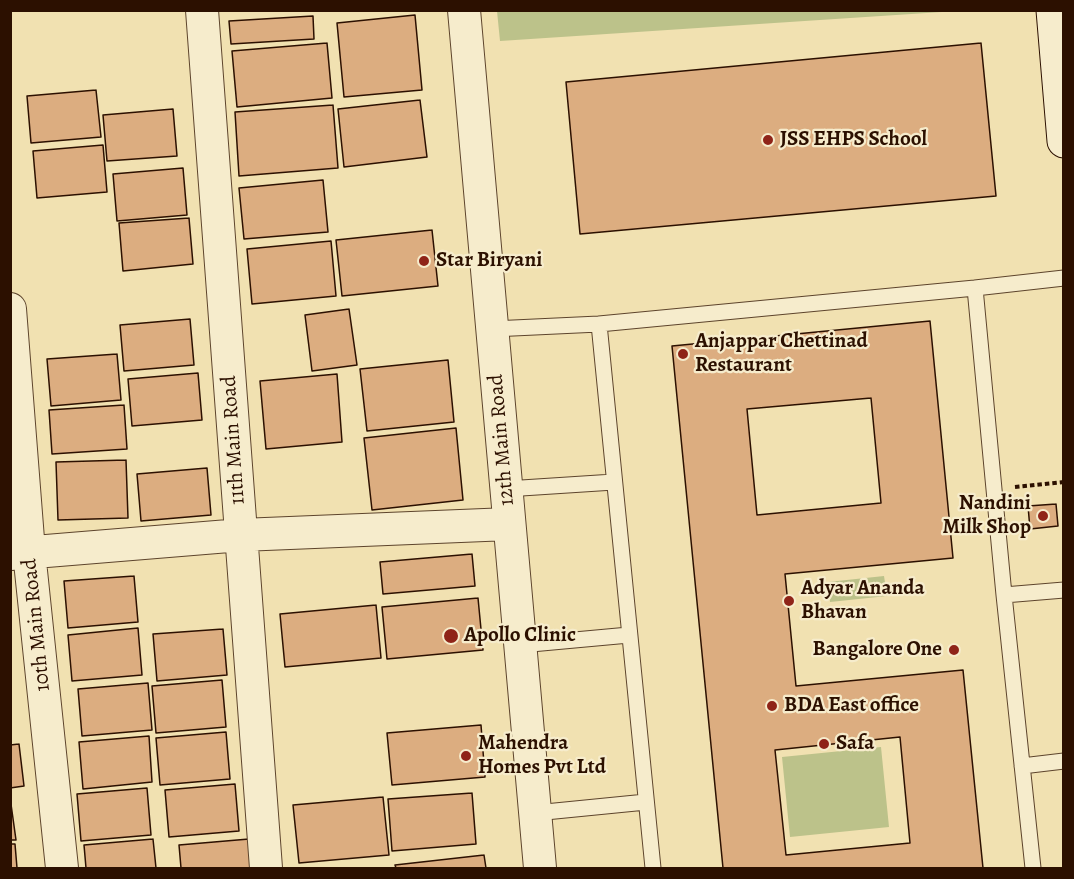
<!DOCTYPE html>
<style>
body{margin:0}
#map{position:relative;width:1074px;height:879px;overflow:hidden;background:#f1e1b1;font-family:Alegreya,serif}
canvas{display:block}
.frame{position:absolute;inset:0;border:12px solid #2c1000;pointer-events:none}
</style>
<div id="map">
<canvas width="1074" height="879"></canvas>
<div class="frame"></div>
</div>
<script>
const ctx = document.querySelector('canvas').getContext('2d');
ctx.lineJoin = 'round';
function paint(path, color) { ctx.fillStyle = color; ctx.fill(path, 'evenodd'); }
const shape = rows => new Path2D(rows.map(r => 'M' + r).join(''));
function stroke(path, color, width, dash) { ctx.strokeStyle = color; ctx.lineWidth = width; ctx.lineCap = dash ? 'butt' : 'round'; ctx.setLineDash(dash || []); ctx.stroke(path); }
function label(font, color, halo, rows, align = 'center') {
  ctx.font = font + ' Alegreya,serif'; ctx.lineWidth = 4.5; ctx.setLineDash([]); ctx.textBaseline = 'middle'; ctx.strokeStyle = halo; ctx.fillStyle = color; for (const [text, x, y, turn = 0] of rows) {
    ctx.save(); ctx.translate(x, y); ctx.rotate((+turn || 0) * Math.PI / 180); ctx.textAlign = isNaN(turn) ? turn : align; if (halo) ctx.strokeText(text, 0, 0); ctx.fillText(text, 0, 0); ctx.restore();
  }
}
paint(shape([
 [497,11,497,10,957,11,500,41],
 [884,576,887,596,830,602,828,582],
 [881,747,889,827,790,837,782,757]
]), '#bcc28a');
const building = shape([
 [415,15,422,90,344,97,337,23,415,15],
 [313,16,314,39,231,44,229,21,313,16],
 [327,43,332,98,237,107,232,51,327,43],
 [981,43,996,196,580,234,566,82,981,43],
 [96,90,101,137,31,143,27,96,96,90],
 [420,100,427,157,344,167,338,109,420,100],
 [333,105,338,168,239,176,235,112,333,105],
 [173,109,177,156,107,161,103,115,173,109],
 [103,145,107,192,37,198,33,151,103,145],
 [183,168,187,215,117,221,113,174,183,168],
 [323,180,328,232,244,239,239,188,323,180],
 [189,218,193,264,123,271,119,223,189,218],
 [432,230,438,286,342,296,336,240,432,230],
 [331,241,336,296,252,304,247,249,331,241],
 [349,309,357,365,312,371,305,315,349,309],
 [190,319,194,365,124,371,120,325,190,319],
 [930,321,953,558,785,574,796,686,963,670,983,868,723,868,672,346,930,321],
 [871,398,881,503,757,515,747,409,871,398],
 [900,737,910,843,786,855,775,750,900,737],
 [117,354,121,400,51,406,47,359,117,354],
 [448,360,454,422,367,431,360,369,448,360],
 [198,373,202,420,132,426,128,379,198,373],
 [337,374,342,442,266,449,260,381,337,374],
 [124,405,127,449,52,454,49,410,124,405],
 [456,428,463,500,372,510,364,438,456,428],
 [126,460,128,518,58,520,56,462,126,460],
 [207,468,211,515,141,521,137,474,207,468],
 [1056,504,1058,526,1030,529,1028,506,1056,504],
 [472,554,475,586,383,594,380,562,472,554],
 [134,576,138,622,68,628,64,581,134,576],
 [478,598,483,650,387,659,382,607,478,598],
 [376,605,381,658,285,667,280,614,376,605],
 [138,628,142,675,72,681,68,635,138,628],
 [223,629,227,675,157,681,153,634,223,629],
 [222,680,226,727,156,733,152,686,222,680],
 [148,683,152,730,82,736,78,689,148,683],
 [481,725,485,777,392,785,387,733,481,725],
 [226,732,230,779,160,785,156,738,226,732],
 [149,736,152,782,83,789,79,742,149,736],
 [19,744,24,786,10,788,10,745,19,744],
 [235,784,239,831,169,837,165,790,235,784],
 [147,788,151,835,81,841,77,794,147,788],
 [472,793,476,844,392,851,388,799,472,793],
 [10,797,16,840,10,840,10,797],
 [383,797,389,855,299,863,293,805,383,797],
 [153,839,156,868,86,868,84,845,153,839],
 [249,839,251,868,181,868,179,845,249,839],
 [10,844,15,844,17,868,10,868,10,844],
 [484,855,486,868,396,868,395,865,484,855]
]);
paint(building, '#dcad80');
stroke(building, '#2c1000', 1.5);
const lane = shape([
 [975,288,1064,278],
 [492,329,599,324],
 [506,489,614,482],
 [1004,595,1064,590],
 [520,645,629,635],
 [1022,766,1064,761],
 [535,813,646,802],
 [653,868,599,324,975,288,1004,595,1033,868]
]);
const street = shape([
 [202,10,266,868],
 [464,10,540,868],
 [10,309,29,552,62,868],
 [10,554,241,535,509,524]
]);
const secondary = shape([
 [1053,10,1064,141]
]);
stroke(lane, '#5d442c', 17);
stroke(street, '#5d442c', 34);
stroke(secondary, '#2c1000', 35);
stroke(shape([
 [1015,487,1064,482]
]), '#2c1000', 4, [4.5, 3]);
stroke(lane, '#f6eccc', 15);
stroke(street, '#f6eccc', 32);
stroke(secondary, '#f6eccc', 33);
for (const [x, y, r, color] of [
 [768,140,6,"#8f2418"],
 [424,261,6,"#8f2418"],
 [683,354,6,"#8f2418"],
 [1043,516,6,"#8f2418"],
 [789,601,6,"#8f2418"],
 [451,636,8,"#8f2418"],
 [954,650,6,"#8f2418"],
 [772,706,6,"#8f2418"],
 [824,744,6,"#8f2418"],
 [466,756,6,"#8f2418"]
]) { const dot = new Path2D(); dot.arc(x, y, r, 0, 2 * Math.PI); ctx.fillStyle = color; ctx.fill(dot); stroke(dot, '#f6eccc', 2); }
label('bold 21px', '#2c1000', '#f6eccc', [
 ["JSS EHPS School",780,140],
 ["Star Biryani",436,261],
 ["Anjappar Chettinad",695,342],
 ["Restaurant",695,366],
 ["Nandini",1031,504,"right"],
 ["Milk Shop",1031,528,"right"],
 ["Adyar Ananda",801,589],
 ["Bhavan",801,613],
 ["Apollo Clinic",464,636],
 ["Bangalore One",942,650,"right"],
 ["BDA East office",784,706],
 ["Mahendra",478,744],
 ["Homes Pvt Ltd",478,768],
 ["Safa",836,744]
], 'left');
label('21px', '#2c1000', '#f6eccc', [
 ["11th Main Road",234,440,-94],
 ["12th Main Road",502,440,-95],
 ["10th Main Road",37,625,-96]
]);
</script>
